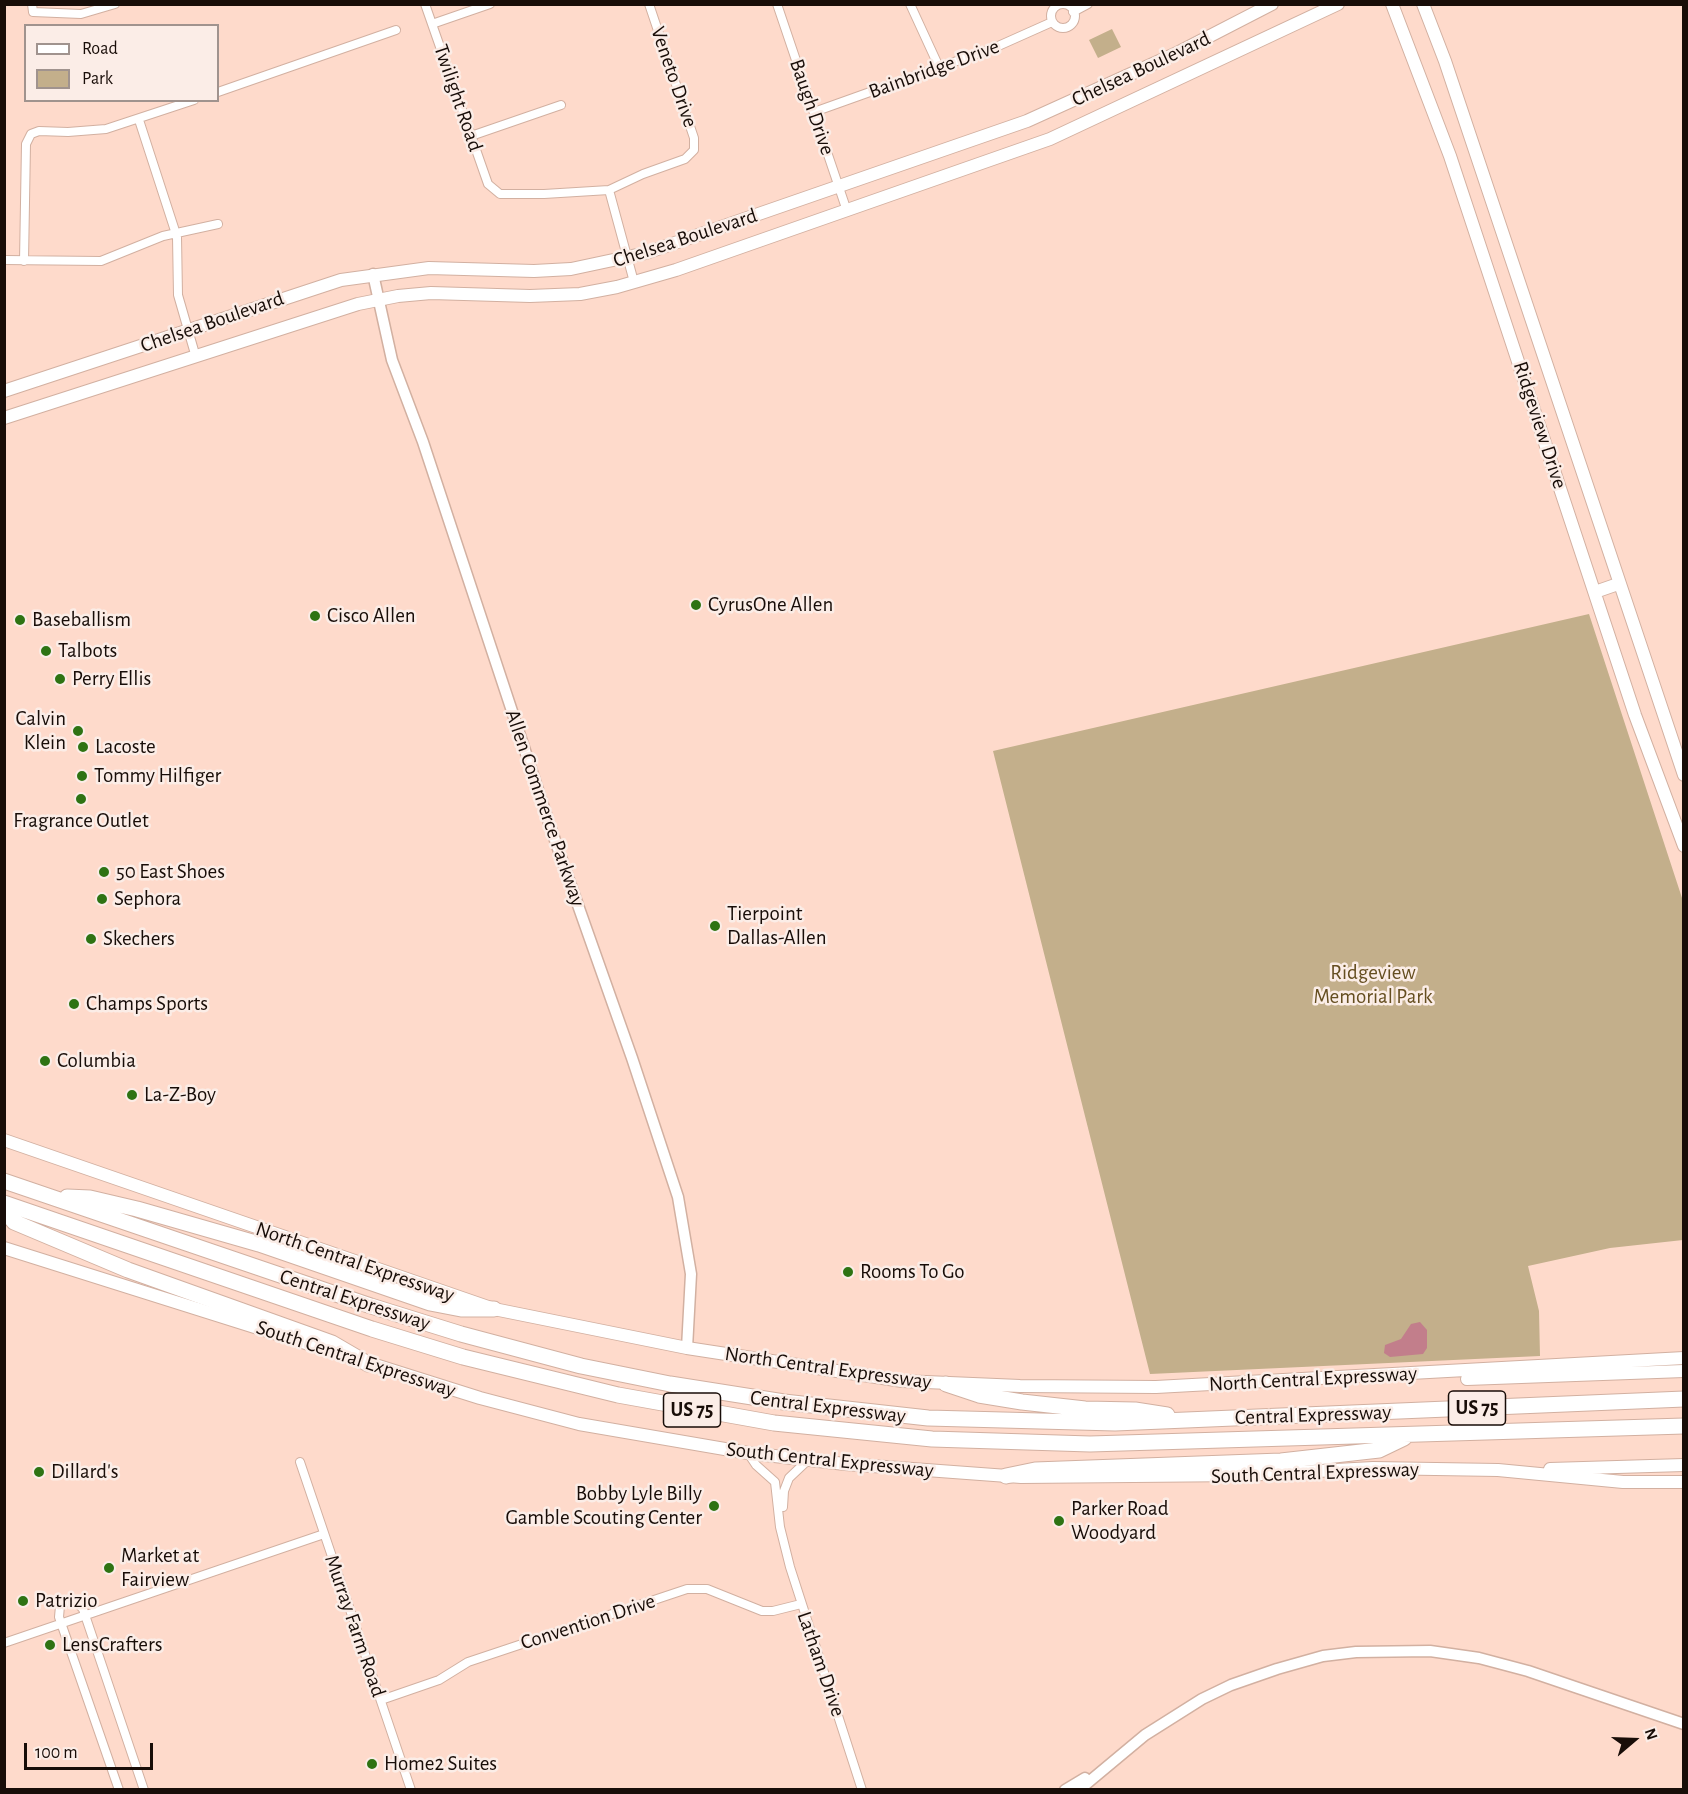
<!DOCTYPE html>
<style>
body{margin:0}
#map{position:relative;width:1688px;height:1794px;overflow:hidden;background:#fedacb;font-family:"Alegreya Sans",sans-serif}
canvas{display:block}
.frame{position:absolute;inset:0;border:6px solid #180d08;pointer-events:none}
.legend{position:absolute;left:24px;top:24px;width:195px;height:78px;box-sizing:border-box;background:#fbede7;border:2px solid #a0938e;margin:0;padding:8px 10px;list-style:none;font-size:18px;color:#180d08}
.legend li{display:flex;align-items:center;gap:12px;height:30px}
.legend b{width:30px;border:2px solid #a0938e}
.north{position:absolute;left:1604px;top:1710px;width:60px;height:60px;-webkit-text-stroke:4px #fbede7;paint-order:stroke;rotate:71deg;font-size:16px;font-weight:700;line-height:24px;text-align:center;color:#180d08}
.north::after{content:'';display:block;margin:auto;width:21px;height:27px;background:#180d08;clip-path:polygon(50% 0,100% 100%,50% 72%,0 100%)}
.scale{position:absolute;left:24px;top:1743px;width:129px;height:27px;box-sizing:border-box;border:3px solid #180d08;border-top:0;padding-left:8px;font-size:18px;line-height:21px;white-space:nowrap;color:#180d08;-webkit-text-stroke:4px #fbede7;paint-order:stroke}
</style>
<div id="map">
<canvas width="1688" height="1794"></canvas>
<div class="frame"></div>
<ul class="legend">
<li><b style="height:8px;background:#fff"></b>Road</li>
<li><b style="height:16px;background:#c3af8b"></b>Park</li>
</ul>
<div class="north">N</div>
<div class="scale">100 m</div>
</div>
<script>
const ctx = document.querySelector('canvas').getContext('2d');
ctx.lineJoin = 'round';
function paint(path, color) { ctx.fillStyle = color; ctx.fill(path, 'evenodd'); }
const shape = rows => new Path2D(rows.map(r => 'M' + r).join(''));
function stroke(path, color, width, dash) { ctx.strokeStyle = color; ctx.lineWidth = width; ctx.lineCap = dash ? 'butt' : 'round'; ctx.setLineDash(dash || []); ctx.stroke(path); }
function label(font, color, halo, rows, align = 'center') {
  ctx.font = font + ' "Alegreya Sans",sans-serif'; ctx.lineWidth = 5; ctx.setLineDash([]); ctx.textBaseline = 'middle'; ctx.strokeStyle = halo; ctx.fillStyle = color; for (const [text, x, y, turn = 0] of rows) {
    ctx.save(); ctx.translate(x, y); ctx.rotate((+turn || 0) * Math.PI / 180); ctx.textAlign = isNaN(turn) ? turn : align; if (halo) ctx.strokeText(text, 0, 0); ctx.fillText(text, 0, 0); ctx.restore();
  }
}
paint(shape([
 [1112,29,1121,47,1098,58,1089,40],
 [1589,614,1683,901,1683,1240,1610,1248,1528,1266,1539,1311,1540,1356,1150,1374,993,751]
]), '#c3af8b');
paint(shape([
 [1420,1322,1427,1330,1427,1348,1423,1354,1390,1357,1384,1353,1385,1345,1401,1339,1411,1324]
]), '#c27e8b');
const minor = shape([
 [32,4,33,12,81,14,115,4],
 [425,4,488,184,500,194,544,194,609,190,643,174,685,159,694,150,694,138,649,4],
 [777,4,847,211],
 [910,4,939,67],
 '1051 16a12 12 0 1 1 24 0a12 12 0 1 1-24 0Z',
 [1073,12,1088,4],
 [432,24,490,4],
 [218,92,396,30],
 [814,112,996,47,1052,22],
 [139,120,177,237,178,295,195,354],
 [471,136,561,105],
 [609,190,634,282],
 [4,260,101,261,163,236,218,224],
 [24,261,26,144,31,134,39,131,68,132,106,129,194,100],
 [748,1453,756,1465,775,1482,780,1527,790,1567,862,1790],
 [300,1462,411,1790],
 [783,1507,784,1491,789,1478,808,1460],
 [4,1643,324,1534],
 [381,1700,439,1680,468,1662,687,1589,707,1589,762,1611,773,1611,801,1604],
 [119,1790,59,1617,60,1606,70,1600,75,1601,83,1609,144,1790]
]);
const tertiary = shape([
 [373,274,392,360,423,442,550,826,632,1058,678,1197,691,1274,687,1348],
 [1065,1790,1085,1778],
 [1079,1790,1145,1735,1202,1699,1231,1685,1277,1669,1323,1656,1356,1652,1430,1651,1479,1658,1528,1671,1684,1724]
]);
const secondary = shape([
 [1392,4,1450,156,1635,715,1684,846],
 [1423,4,1445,61,1684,775],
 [4,391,341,280,429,268,534,271,571,269,646,253,1027,121,1175,54,1272,4],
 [4,418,358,304,398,296,431,293,530,296,580,294,617,287,676,270,1050,139,1338,4],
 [1595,592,1618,584],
 [4,1140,494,1309,687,1348,902,1381,1020,1386,1156,1387,1684,1358],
 [4,1248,480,1398,579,1424,748,1453,845,1464,1021,1477,1245,1475,1373,1468,1498,1470,1623,1482,1684,1482],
 [1467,1379,1684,1371],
 [1550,1469,1684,1465]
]);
const motorway = shape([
 [4,1181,371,1306,461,1334,581,1366,670,1384,784,1402,928,1418,1115,1423,1684,1399],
 [67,1197,90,1198,137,1209,259,1244,430,1303,461,1309,494,1309],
 [4,1203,372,1329,463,1357,618,1395,774,1423,932,1439,1090,1444,1684,1426],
 [4,1210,14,1222,128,1270,332,1343,368,1364],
 [946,1384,979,1395,1022,1402,1085,1409,1135,1410,1167,1415],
 [1006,1476,1035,1470,1281,1461,1379,1450,1404,1438]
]);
stroke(minor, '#d2b0a1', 10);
stroke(tertiary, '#d2b0a1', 13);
stroke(secondary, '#d2b0a1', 14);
stroke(motorway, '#d2b0a1', 17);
stroke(minor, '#fff', 8);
stroke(tertiary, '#fff', 10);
stroke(secondary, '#fff', 12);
stroke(motorway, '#fff', 15);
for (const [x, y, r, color] of [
 [696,605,6,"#2e7313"],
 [315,616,6,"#2e7313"],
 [20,620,6,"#2e7313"],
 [46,651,6,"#2e7313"],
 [60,679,6,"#2e7313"],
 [78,731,6,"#2e7313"],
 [83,747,6,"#2e7313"],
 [82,776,6,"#2e7313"],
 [81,799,6,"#2e7313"],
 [104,872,6,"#2e7313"],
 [102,899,6,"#2e7313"],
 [715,926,6,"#2e7313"],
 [91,939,6,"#2e7313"],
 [74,1004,6,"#2e7313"],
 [45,1061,6,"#2e7313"],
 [132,1095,6,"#2e7313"],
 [848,1272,6,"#2e7313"],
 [39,1472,6,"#2e7313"],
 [714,1506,6,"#2e7313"],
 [1059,1521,6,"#2e7313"],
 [109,1568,6,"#2e7313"],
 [23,1601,6,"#2e7313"],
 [50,1645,6,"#2e7313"],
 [372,1764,6,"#2e7313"]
]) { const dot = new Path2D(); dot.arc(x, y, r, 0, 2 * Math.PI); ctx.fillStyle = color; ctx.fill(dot); stroke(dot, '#fbede7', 2); }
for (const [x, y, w] of [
 [1477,1408,57],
 [692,1410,57]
]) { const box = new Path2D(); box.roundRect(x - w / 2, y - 17, w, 34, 4.5); ctx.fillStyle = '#fbede7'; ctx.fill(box); stroke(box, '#180d08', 1.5); }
label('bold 20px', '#180d08', null, [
 ["US 75",1477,1408],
 ["US 75",692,1410]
]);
label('21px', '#180d08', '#fbede7', [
 ["Bainbridge Drive",934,69,-20],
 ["Chelsea Boulevard",1141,69,-25],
 ["Veneto Drive",674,77,71],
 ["Twilight Road",458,98,71],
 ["Baugh Drive",812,107,71],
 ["Chelsea Boulevard",685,238,-18],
 ["Chelsea Boulevard",212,322,-19],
 ["Ridgeview Drive",1540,425,72],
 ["Allen Commerce Parkway",545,808,71],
 ["North Central Expressway",355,1262,19],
 ["Central Expressway",355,1300,18],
 ["South Central Expressway",356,1359,18],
 ["North Central Expressway",828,1368,8],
 ["North Central Expressway",1313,1379,-3],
 ["Central Expressway",828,1407,7],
 ["Central Expressway",1313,1415,-2],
 ["South Central Expressway",830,1460,6],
 ["South Central Expressway",1315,1473,-2],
 ["Convention Drive",588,1622,-18],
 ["Murray Farm Road",355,1626,71],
 ["Latham Drive",821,1664,71]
]);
label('21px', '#180d08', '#fbede7', [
 ["CyrusOne Allen",708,605],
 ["Cisco Allen",327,616],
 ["Baseballism",32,620],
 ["Talbots",58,651],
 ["Perry Ellis",72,679],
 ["Calvin",66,719,"right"],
 ["Klein",66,743,"right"],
 ["Lacoste",95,747],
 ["Tommy Hilfiger",94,776],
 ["Fragrance Outlet",81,821,"center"],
 ["50 East Shoes",116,872],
 ["Sephora",114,899],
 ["Tierpoint",727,914],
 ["Dallas-Allen",727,938],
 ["Skechers",103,939],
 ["Champs Sports",86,1004],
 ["Columbia",57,1061],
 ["La-Z-Boy",144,1095],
 ["Rooms To Go",860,1272],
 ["Dillard's",51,1472],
 ["Bobby Lyle Billy",702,1494,"right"],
 ["Gamble Scouting Center",702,1518,"right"],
 ["Parker Road",1071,1509],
 ["Woodyard",1071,1533],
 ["Market at",121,1556],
 ["Fairview",121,1580],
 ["Patrizio",35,1601],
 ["LensCrafters",62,1645],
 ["Home2 Suites",384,1764]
], 'left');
label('21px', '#654e20', '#fbede7', [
 ["Ridgeview",1373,973],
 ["Memorial Park",1373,997]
]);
</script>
